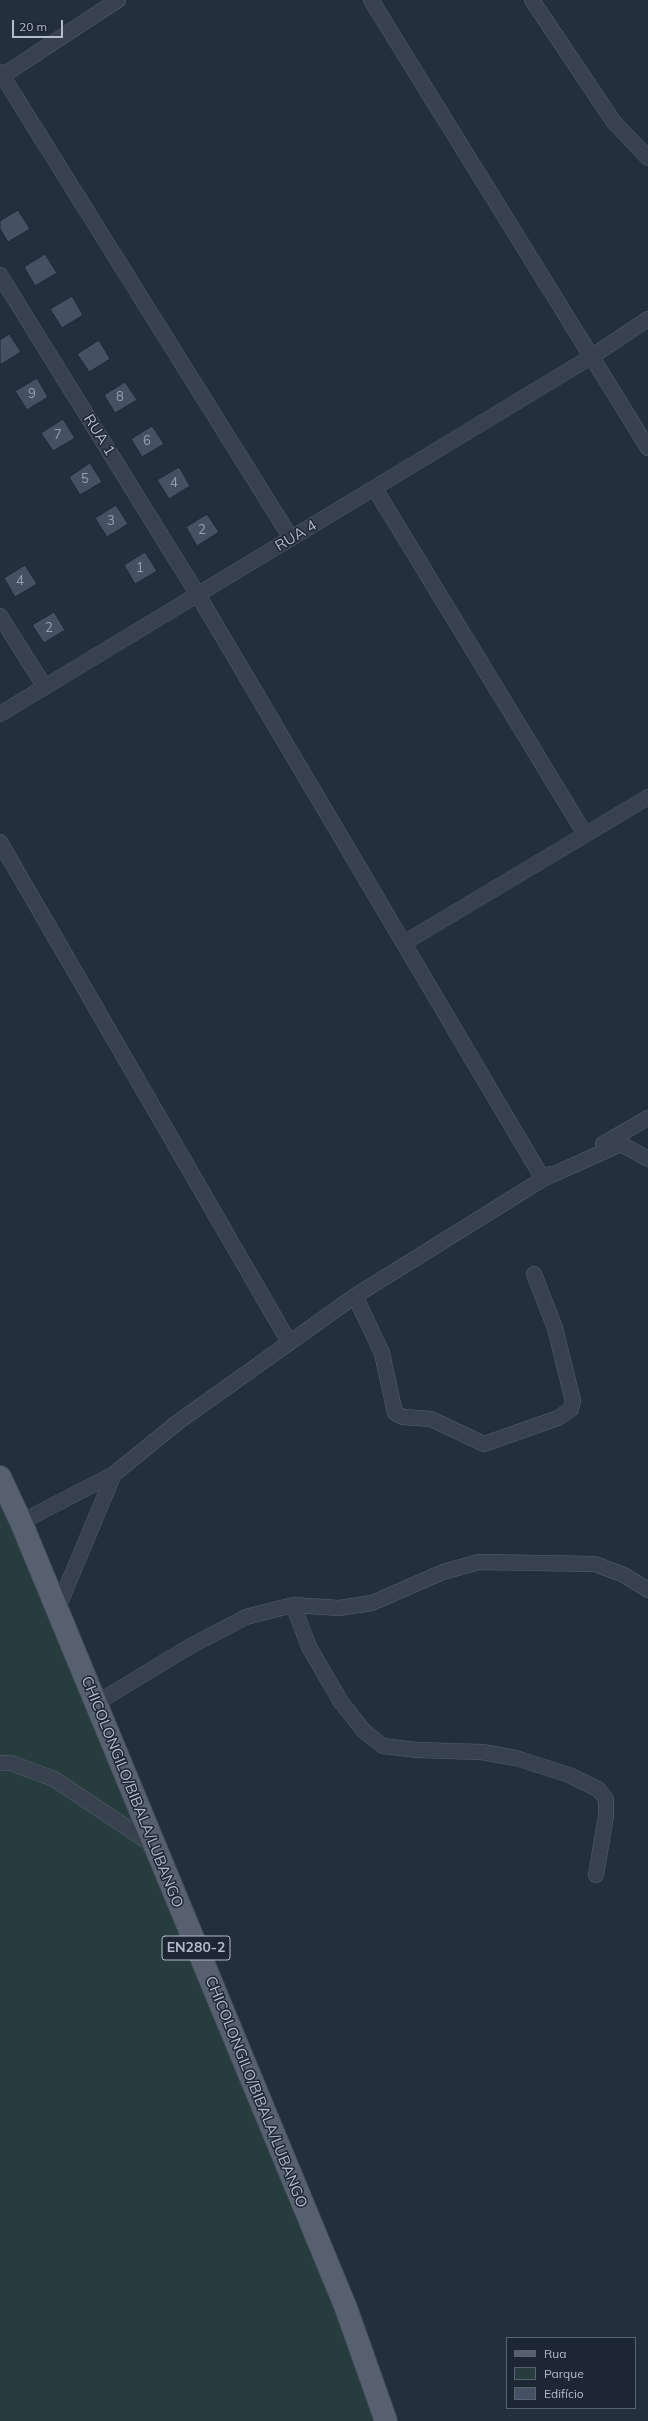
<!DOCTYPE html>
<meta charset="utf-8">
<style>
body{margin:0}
#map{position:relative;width:648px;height:2421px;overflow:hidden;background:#242f3e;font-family:Mulish,sans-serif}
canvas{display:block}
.legend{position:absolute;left:506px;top:2337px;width:130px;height:72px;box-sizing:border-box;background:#1d2633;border:1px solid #59626f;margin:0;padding:5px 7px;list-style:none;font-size:12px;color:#b4bcc9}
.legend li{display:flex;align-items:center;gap:8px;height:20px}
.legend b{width:20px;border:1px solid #59626f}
.scale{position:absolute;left:12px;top:20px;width:51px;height:18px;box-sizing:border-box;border:2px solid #b4bcc9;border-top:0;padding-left:5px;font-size:12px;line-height:14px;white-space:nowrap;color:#b4bcc9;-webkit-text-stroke:3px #1d2633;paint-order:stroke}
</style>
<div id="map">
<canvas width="648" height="2421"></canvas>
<ul class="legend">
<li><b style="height:5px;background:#56606e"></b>Rua</li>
<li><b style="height:11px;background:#263c3f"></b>Parque</li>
<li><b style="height:11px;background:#455162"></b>Edifício</li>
</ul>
<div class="scale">20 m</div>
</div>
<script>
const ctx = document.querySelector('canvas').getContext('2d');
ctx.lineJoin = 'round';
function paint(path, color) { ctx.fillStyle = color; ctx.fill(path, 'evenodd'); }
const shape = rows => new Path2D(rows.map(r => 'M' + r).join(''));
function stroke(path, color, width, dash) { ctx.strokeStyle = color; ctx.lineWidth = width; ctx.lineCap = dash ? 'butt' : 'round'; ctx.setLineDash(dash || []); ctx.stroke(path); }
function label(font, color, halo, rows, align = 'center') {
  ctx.font = font + ' Mulish,sans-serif'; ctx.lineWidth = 3; ctx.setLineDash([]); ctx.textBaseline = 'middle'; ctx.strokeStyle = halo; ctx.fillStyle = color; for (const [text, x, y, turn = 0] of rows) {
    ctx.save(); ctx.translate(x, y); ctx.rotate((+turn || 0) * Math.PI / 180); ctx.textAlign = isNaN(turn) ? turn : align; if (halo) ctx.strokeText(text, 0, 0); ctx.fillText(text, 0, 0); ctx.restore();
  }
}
paint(shape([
 [0,1477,386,2421,0,2421]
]), '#263c3f');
const building = shape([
 [18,210,30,229,8,242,0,229,0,221,18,210],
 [45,254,57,273,35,286,24,267,45,254],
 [72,296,83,315,62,328,50,309,72,296],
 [9,334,21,352,0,365,0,340,9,334],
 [99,340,110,359,89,372,77,354,99,340],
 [37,378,48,397,27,410,15,391,37,378],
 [125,382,137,400,115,413,104,395,125,382],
 [63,419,75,438,53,451,41,433,63,419],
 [152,426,164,444,142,457,131,439,152,426],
 [90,463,102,482,80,495,69,477,90,463],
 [179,467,190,486,169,499,157,480,179,467],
 [116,505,128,524,107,537,95,518,116,505],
 [207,514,219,532,197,546,186,527,207,514],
 [145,552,157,571,135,584,124,565,145,552],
 [25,565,37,584,15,597,4,578,25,565],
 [54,612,65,630,44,643,32,625,54,612]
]);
paint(building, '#455162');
stroke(building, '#1f2835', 1);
const minor = shape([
 [371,0,648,448],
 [532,0,613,121,648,158],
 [0,72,291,538],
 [2,76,118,0],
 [0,275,198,595,543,1179,621,1144,648,1159],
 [375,489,585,834],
 [0,616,45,687],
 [0,714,591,357,648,319],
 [0,842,289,1342],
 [404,943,648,797],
 [603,1144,648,1118],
 [355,1296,382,1353,395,1413,403,1417,431,1419,484,1444,558,1418,571,1409,573,1401,555,1328,534,1274],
 [21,1522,114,1474,178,1422,355,1296,551,1174],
 [293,1605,309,1647,341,1702,364,1731,383,1746,417,1750,482,1752,516,1758,569,1775,598,1789,606,1799,606,1816,596,1875],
 [57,1610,114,1474],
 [95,1704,187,1648,246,1617,293,1605,339,1608,372,1603,443,1572,479,1562,595,1564,624,1575,648,1590],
 [0,1763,11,1763,54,1779,153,1845]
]);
const primary = shape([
 [0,1477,21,1522,346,2308,386,2421]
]);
stroke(minor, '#565f6c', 16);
stroke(primary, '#414a57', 24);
stroke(minor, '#38414e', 15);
stroke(primary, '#56606e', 22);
label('13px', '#98a1af', null, [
 ["9",32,394],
 ["8",120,397],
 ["7",58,435],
 ["6",147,441],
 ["5",85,479],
 ["4",174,483],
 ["3",111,521],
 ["2",202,530],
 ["1",140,568],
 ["4",20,581],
 ["2",49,628]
]);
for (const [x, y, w] of [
 [196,1948,68]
]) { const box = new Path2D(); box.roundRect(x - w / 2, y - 12, w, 24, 3); ctx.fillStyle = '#1d2633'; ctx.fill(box); stroke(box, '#b4bcc9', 1); }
label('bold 14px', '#b4bcc9', null, [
 ["EN280-2",196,1948]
]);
label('15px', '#b4bcc9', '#1d2633', [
 ["RUA 1",99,435,58],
 ["RUA 4",296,536,-31],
 ["CHICOLONGILO/BIBALA/LUBANGO",132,1792,68],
 ["CHICOLONGILO/BIBALA/LUBANGO",256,2092,68]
]);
</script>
